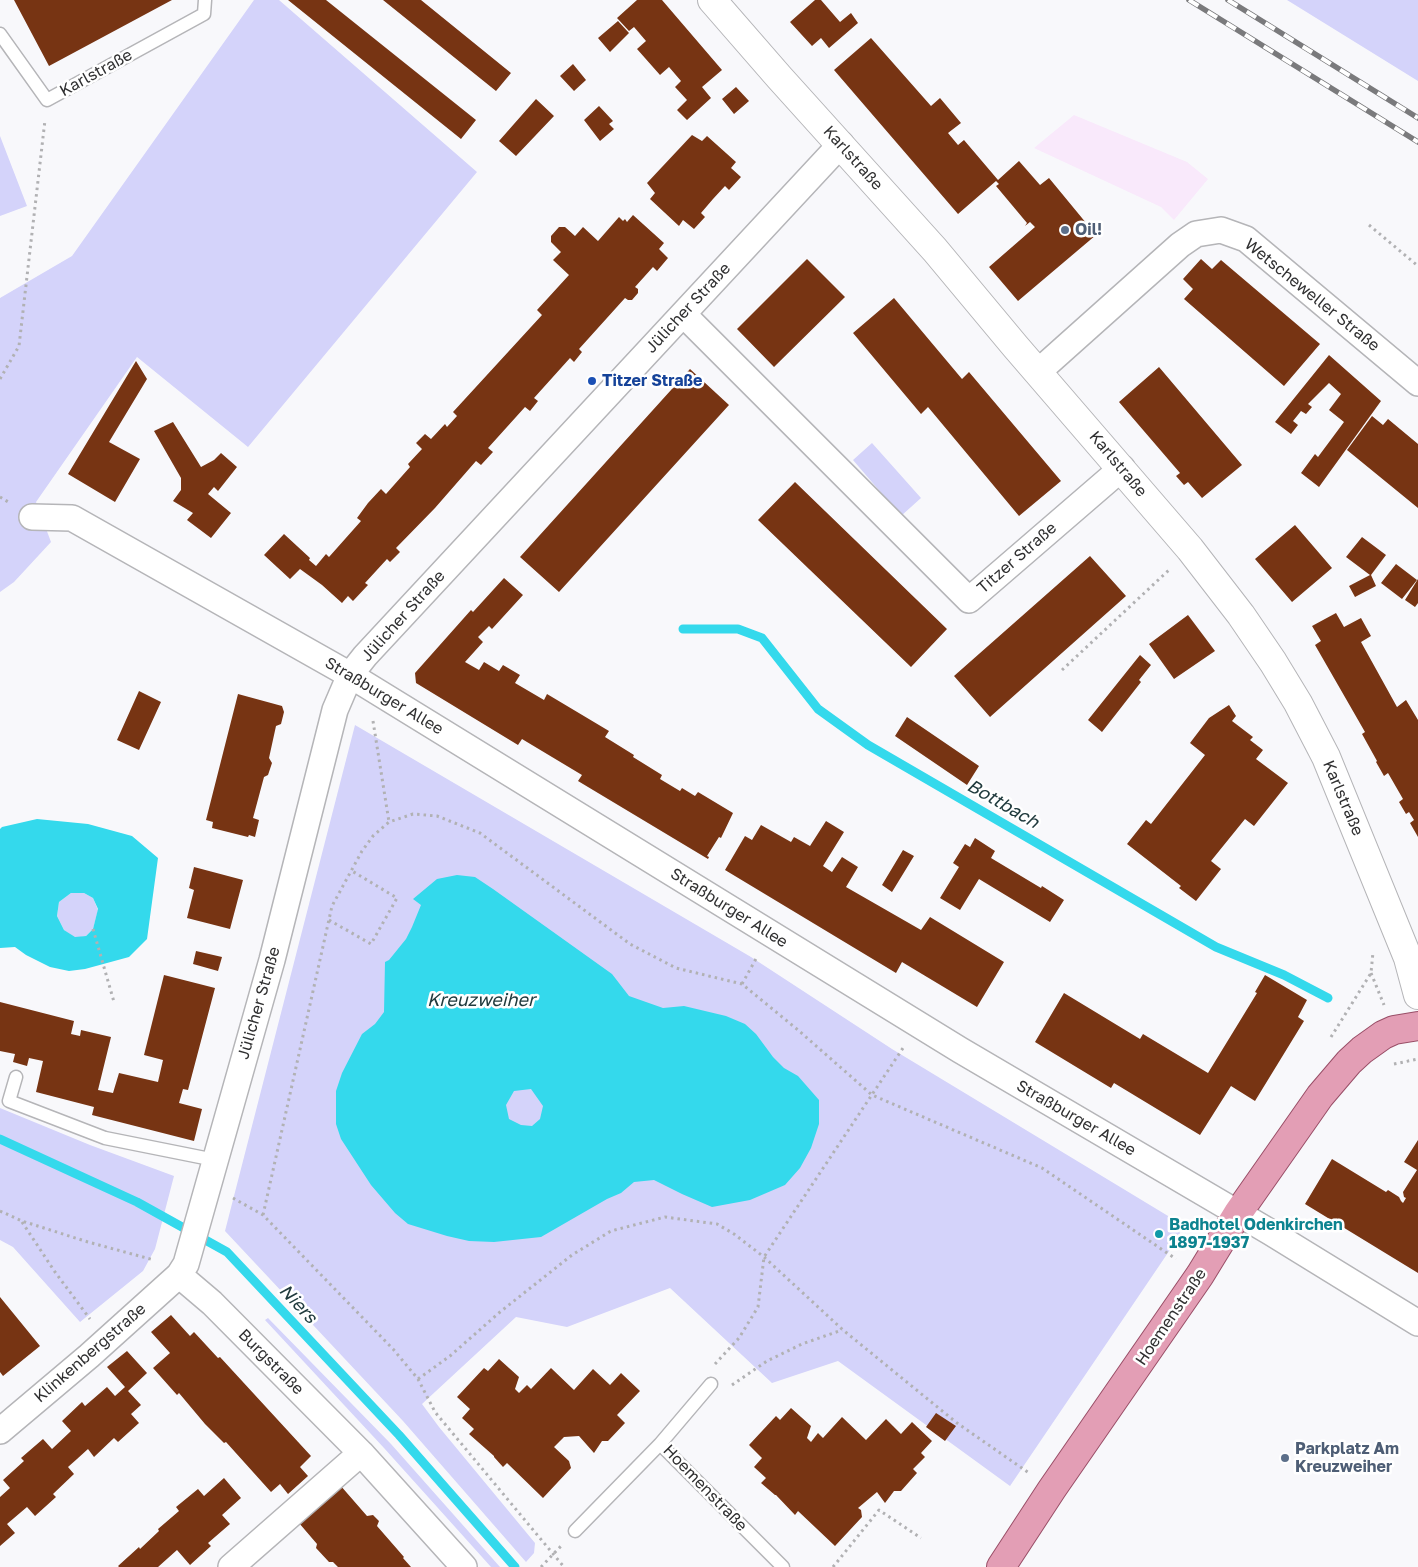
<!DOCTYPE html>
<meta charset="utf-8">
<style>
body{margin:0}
canvas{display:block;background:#f8f8fb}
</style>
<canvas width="1418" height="1567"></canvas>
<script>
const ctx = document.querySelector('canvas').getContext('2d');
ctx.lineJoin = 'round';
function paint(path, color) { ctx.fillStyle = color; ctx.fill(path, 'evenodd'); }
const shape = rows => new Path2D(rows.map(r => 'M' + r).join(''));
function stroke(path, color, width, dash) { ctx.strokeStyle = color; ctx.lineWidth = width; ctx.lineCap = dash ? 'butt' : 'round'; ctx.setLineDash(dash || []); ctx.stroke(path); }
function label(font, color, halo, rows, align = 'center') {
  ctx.font = font + ' "Golos Text",sans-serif'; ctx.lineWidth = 5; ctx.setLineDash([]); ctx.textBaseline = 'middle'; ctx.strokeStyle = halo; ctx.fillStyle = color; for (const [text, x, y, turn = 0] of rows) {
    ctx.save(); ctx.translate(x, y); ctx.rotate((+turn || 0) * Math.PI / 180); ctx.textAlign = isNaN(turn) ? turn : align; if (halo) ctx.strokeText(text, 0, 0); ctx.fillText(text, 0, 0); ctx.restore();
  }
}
paint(shape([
 [1074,115,1187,162,1208,179,1174,220,1161,207,1034,148]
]), '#f9e9fb');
paint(shape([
 [254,0,279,0,477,172,248,447,137,357,36,502,51,542,14,582,0,592,0,298,72,256],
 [1287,0,1418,0,1418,81],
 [0,136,27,206,0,216],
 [872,443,921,498,901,516,853,460],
 [355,725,751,957,892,1049,1178,1222,1180,1235,1010,1486,838,1361,772,1383,670,1288,567,1327,516,1317,422,1404,439,1427,535,1543,534,1553,526,1562,403,1421,225,1231],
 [71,893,84,893,93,898,98,910,93,929,86,936,75,938,64,930,57,916,59,902],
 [0,1108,90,1145,174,1176,155,1249,143,1271,80,1322,13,1247,0,1240],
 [268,1318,391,1444,500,1567,491,1567,384,1448,265,1320]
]), '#d4d3fa');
paint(shape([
 [37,819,88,824,132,836,158,858,147,939,129,957,85,969,69,971,50,967,26,955,15,947,0,948,0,829,2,827],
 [71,893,84,893,93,898,98,909,93,929,86,936,75,937,64,930,57,916,59,902],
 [457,875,475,877,493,889,612,974,629,996,663,1008,684,1006,726,1016,745,1024,756,1034,773,1057,784,1068,798,1076,819,1100,819,1124,811,1148,800,1168,785,1185,750,1200,712,1207,682,1194,654,1180,634,1182,621,1193,607,1199,541,1237,494,1242,469,1241,447,1236,408,1224,395,1213,371,1185,341,1139,336,1124,336,1091,342,1073,362,1034,375,1024,384,1012,385,962,389,960,406,939,412,927,421,905,413,899,437,879],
 [531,1089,543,1106,540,1119,532,1126,521,1125,509,1119,506,1105,514,1091]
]), '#34d9ec');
stroke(shape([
 [683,629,738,629,762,638,818,709,868,745,1216,947,1284,975,1328,998],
 [0,1139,137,1202,227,1252,399,1435,515,1567]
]), '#34d9ec', 9);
paint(shape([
 [14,0,172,0,49,66],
 [288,0,326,0,476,120,461,139],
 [383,0,421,0,511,73,496,91],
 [637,0,662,0,722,70,702,87,711,98,687,120,677,110,687,100,675,87,681,81,669,67,660,75,637,49,646,41,634,27,629,31,617,18],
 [815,0,821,0,840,22,851,13,858,23,829,48,821,38,812,46,790,22],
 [618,21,629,33,610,52,598,38],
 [871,38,931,106,940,98,961,123,948,133,958,145,964,140,998,180,1019,161,1040,185,1049,178,1096,235,1018,301,989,267,1035,227,1030,222,1025,226,1027,223,996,186,999,184,996,181,958,214,834,70],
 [573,64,586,80,574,91,560,76],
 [736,87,749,101,734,114,722,99],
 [536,99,554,116,516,156,499,141],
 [599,106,613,121,609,124,614,129,600,141,584,120],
 [692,135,702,141,707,136,736,162,731,168,741,177,729,190,725,186,713,199,701,213,705,217,694,229,683,220,679,226,650,199,655,193,647,183],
 [633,215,664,243,659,249,668,258,657,271,653,267,635,287,638,289,638,293,632,300,628,300,625,298,579,349,582,352,574,362,570,358,534,398,538,401,530,411,525,407,488,448,493,452,481,465,476,461,435,508,396,548,400,552,390,562,387,559,365,583,368,585,353,601,348,596,342,603,322,585,300,569,290,579,264,555,284,534,310,558,309,560,316,566,326,554,329,557,361,521,357,518,368,503,381,489,386,494,410,467,408,464,422,449,416,443,425,434,431,439,445,424,447,427,457,416,453,412,542,315,537,310,569,275,553,260,561,252,551,242,551,236,559,227,565,227,575,236,583,227,598,241,619,217,623,221,625,219,627,222],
 [807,259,845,297,774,367,737,329],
 [1201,259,1212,269,1221,260,1320,344,1284,386,1184,299,1193,289,1183,279],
 [894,298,962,379,969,372,1061,481,1019,516,928,407,921,414,853,333],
 [1329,355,1381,401,1319,487,1301,473,1315,454,1318,457,1344,422,1329,410,1341,394,1329,383,1308,404,1312,407,1306,414,1301,411,1293,421,1298,425,1291,434,1275,422],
 [136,361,147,379,109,442,140,459,115,502,68,474],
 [1159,367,1242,465,1202,498,1188,482,1184,485,1176,476,1180,473,1119,402],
 [690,369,729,405,559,592,520,557],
 [1372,416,1383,425,1388,419,1418,444,1418,508,1347,450],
 [173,422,201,467,214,460,221,453,237,467,218,491,214,487,208,494,231,513,211,538,187,520,193,513,173,501,181,490,181,478,154,431],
 [795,482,947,629,911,667,758,520],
 [1295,525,1332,568,1292,602,1255,559],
 [1362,537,1386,555,1371,575,1376,586,1355,597,1349,586,1370,575,1346,557],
 [1090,556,1126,596,990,717,954,676],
 [1396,564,1417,580,1402,599,1381,583],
 [504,578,523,595,492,629,489,626,478,637,483,642,465,662,479,670,484,662,499,671,503,665,520,675,515,683,544,700,547,694,609,731,605,737,634,755,633,757,662,775,660,779,680,791,682,788,695,796,698,792,733,813,721,838,719,837,707,856,709,857,708,859,578,781,582,775,522,739,518,745,416,683,415,673,471,610,473,612],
 [1418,579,1418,603,1415,607,1405,600],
 [1336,613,1344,627,1361,618,1371,636,1361,642,1397,707,1406,700,1418,720,1418,837,1410,823,1414,820,1409,812,1406,814,1399,802,1403,799,1388,773,1384,776,1376,762,1377,761,1362,734,1365,732,1315,645,1321,641,1312,626],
 [1188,615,1215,651,1174,679,1149,644],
 [1140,655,1151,665,1139,680,1141,682,1102,732,1088,720],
 [139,691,161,702,139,750,117,740],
 [238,694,282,706,284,712,281,724,276,726,269,758,272,763,268,775,264,777,253,818,259,820,255,837,249,835,248,837,212,828,213,822,206,820],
 [1229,705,1236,716,1232,721,1253,737,1250,740,1263,750,1256,759,1288,783,1254,826,1245,819,1211,861,1221,869,1196,901,1179,888,1181,886,1127,844,1146,820,1151,824,1205,755,1190,743,1209,718],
 [907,717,979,766,967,785,895,736],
 [826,821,844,832,823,866,832,872,842,857,858,867,846,887,921,930,930,917,1004,962,977,1007,902,962,896,973,725,870,745,836,752,840,761,825,791,842,794,837,810,846],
 [975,838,995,851,991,858,1041,888,1042,886,1064,900,1050,922,979,879,960,910,940,898,959,867,953,863,965,844,970,847],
 [903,850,914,856,892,892,882,885],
 [194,867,243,880,230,929,187,918,194,890,189,888],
 [196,951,222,957,218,971,193,964],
 [164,975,215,988,188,1090,183,1089,179,1103,202,1109,194,1141,92,1115,94,1107,36,1092,43,1061,29,1058,27,1066,13,1062,15,1054,0,1051,0,1002,74,1021,71,1034,80,1036,81,1030,111,1037,98,1090,113,1093,119,1073,158,1082,163,1060,144,1055],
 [1265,975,1307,1000,1298,1017,1304,1021,1255,1101,1231,1086,1200,1135,1114,1083,1111,1088,1035,1042,1064,993,1140,1039,1143,1034,1208,1073,1257,993,1255,992],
 [1418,1140,1418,1273,1305,1204,1332,1159,1386,1192,1388,1190,1399,1197,1401,1201,1403,1203,1406,1198,1404,1197,1403,1192,1417,1170,1404,1162],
 [0,1297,40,1346,3,1376,0,1372],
 [171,1315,190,1336,194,1332,218,1358,220,1357,311,1456,300,1467,308,1476,288,1494,280,1484,271,1492,226,1442,224,1443,205,1424,179,1393,177,1395,153,1368,170,1353,151,1332],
 [127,1351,147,1373,128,1391,141,1405,131,1414,139,1423,118,1442,114,1438,94,1457,88,1449,77,1459,68,1467,74,1474,53,1494,56,1497,35,1516,27,1507,7,1524,15,1533,0,1546,0,1497,10,1488,3,1480,24,1461,21,1458,43,1439,52,1449,71,1431,62,1421,82,1402,85,1406,107,1387,115,1396,125,1387,107,1367],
 [499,1359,519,1377,515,1389,519,1393,527,1385,531,1389,551,1368,574,1390,593,1369,610,1385,621,1373,640,1391,617,1415,625,1423,608,1441,602,1441,594,1453,579,1436,564,1437,554,1447,569,1461,571,1468,543,1498,507,1463,503,1467,494,1457,494,1456,469,1434,474,1429,462,1418,470,1409,457,1397,484,1368,488,1371],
 [791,1408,811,1426,807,1438,811,1442,818,1433,823,1438,842,1417,866,1440,886,1419,901,1434,912,1422,932,1441,921,1453,925,1457,913,1469,917,1473,901,1491,894,1491,885,1503,877,1492,858,1508,861,1510,862,1517,835,1546,798,1511,795,1515,776,1495,775,1495,761,1483,766,1478,754,1467,762,1458,749,1445,776,1416,780,1420],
 [936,1413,956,1426,945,1441,926,1427],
 [224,1478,241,1498,222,1515,230,1524,208,1543,211,1546,190,1565,177,1550,158,1567,119,1567,118,1566,139,1547,140,1549,159,1531,158,1529,179,1511,176,1507,198,1489,204,1496],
 [340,1485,367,1516,373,1515,379,1521,377,1526,404,1557,403,1558,411,1567,338,1567,333,1562,329,1562,316,1548,317,1544,299,1523]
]), '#773413');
const lane = shape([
 [0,34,47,100,204,14,205,0],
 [16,1077,9,1101,105,1138,215,1160],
 [711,1384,660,1444,783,1567],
 [575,1531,660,1444]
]);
const street = shape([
 [683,314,969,600,1122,468],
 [1039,371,1180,245,1196,234,1221,230,1246,239,1418,383],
 [32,517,72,518,350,675,960,1050,1270,1232,1418,1323],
 [179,1275,212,1303,361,1453,464,1567],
 [0,1431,89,1356,179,1275,186,1264,272,960,335,710,350,675,365,656,841,144],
 [231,1567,361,1453]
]);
const secondary = shape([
 [712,0,779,77,935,250,1015,346,1190,549,1241,615,1273,662,1298,703,1326,757,1408,958,1418,995]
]);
const primary = shape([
 [1001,1567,1052,1489,1200,1275,1238,1213,1320,1096,1349,1062,1362,1050,1383,1035,1394,1030,1418,1026]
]);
stroke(lane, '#b5b5b8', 15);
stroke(street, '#b5b5b8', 28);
stroke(secondary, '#b5b5b8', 30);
stroke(primary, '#994e67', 30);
stroke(shape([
 [1369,225,1418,266],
 [0,379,19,346,45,120],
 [0,497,10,503],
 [1062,670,1170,569],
 [373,721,389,822],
 [329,920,371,944,397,898,352,871],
 [93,929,114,1002],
 [1371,973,1384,1005],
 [742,984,757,957],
 [1331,1037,1371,973,1373,952],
 [1394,1064,1418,1059],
 [233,1198,263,1215,393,1349,418,1379,435,1412,564,1567],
 [0,1211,22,1221,88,1242,154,1260],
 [263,1215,332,906,362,851,373,836,389,822,413,814,437,816,480,833,630,944,676,968,742,984,798,1030,872,1095,1042,1168,1176,1259],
 [22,1222,55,1272,90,1319],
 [715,1364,739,1338,758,1307,764,1257,903,1048],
 [418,1379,450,1356,500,1312,572,1255,611,1231,665,1217,717,1224,734,1234,764,1257,843,1330,957,1423,1029,1473],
 [732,1385,767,1361,802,1344,842,1330],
 [541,1567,561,1546],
 [833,1567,879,1510,921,1538]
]), '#b1b1b3', 3, [2.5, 4]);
stroke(lane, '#fff', 12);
stroke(street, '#fff', 25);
stroke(secondary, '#fff', 28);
stroke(primary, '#e39eb5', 28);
const rail = shape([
 [1189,0,1418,142],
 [1228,0,1418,118]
]);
stroke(rail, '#7a7a7c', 5.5);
stroke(rail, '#fff', 4, [11]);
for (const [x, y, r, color] of [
 [1065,230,5,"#5c6f8a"],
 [592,381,5,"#1a4fb4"],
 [1159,1234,5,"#0f9aa8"],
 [1285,1458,5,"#5c6f8a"]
]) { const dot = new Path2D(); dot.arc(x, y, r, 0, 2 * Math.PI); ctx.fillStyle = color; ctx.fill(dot); stroke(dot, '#fff', 2); }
label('16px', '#303031', '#fff', [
 ["Karlstraße",96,73,-29],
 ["Karlstraße",853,158,48],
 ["Wetscheweller Straße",1312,295,39],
 ["Jülicher Straße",688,308,-47],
 ["Karlstraße",1118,464,50],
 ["Titzer Straße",1017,558,-41],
 ["Jülicher Straße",403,616,-48],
 ["Straßburger Allee",384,696,31],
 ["Karlstraße",1343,798,67],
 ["Straßburger Allee",729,908,32],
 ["Jülicher Straße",259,1003,-74],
 ["Straßburger Allee",1076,1118,30],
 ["Hoemenstraße",1171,1317,-56],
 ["Klinkenbergstraße",90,1353,-41],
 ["Burgstraße",271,1362,45],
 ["Hoemenstraße",705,1488,46]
]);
label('bold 16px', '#4e5e75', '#fff', [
 ["Oil!",1075,230],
 ["Parkplatz Am",1295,1449],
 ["Kreuzweiher",1295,1467]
], 'left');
label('bold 16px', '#164399', '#fff', [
 ["Titzer Straße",602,381]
], 'left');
label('bold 16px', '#0d838f', '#fff', [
 ["Badhotel Odenkirchen",1169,1225],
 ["1897-1937",1169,1243]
], 'left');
label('italic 18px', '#213b3e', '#fff', [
 ["Bottbach",1003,804,30],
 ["Kreuzweiher",481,1000],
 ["Niers",298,1304,47]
]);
</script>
